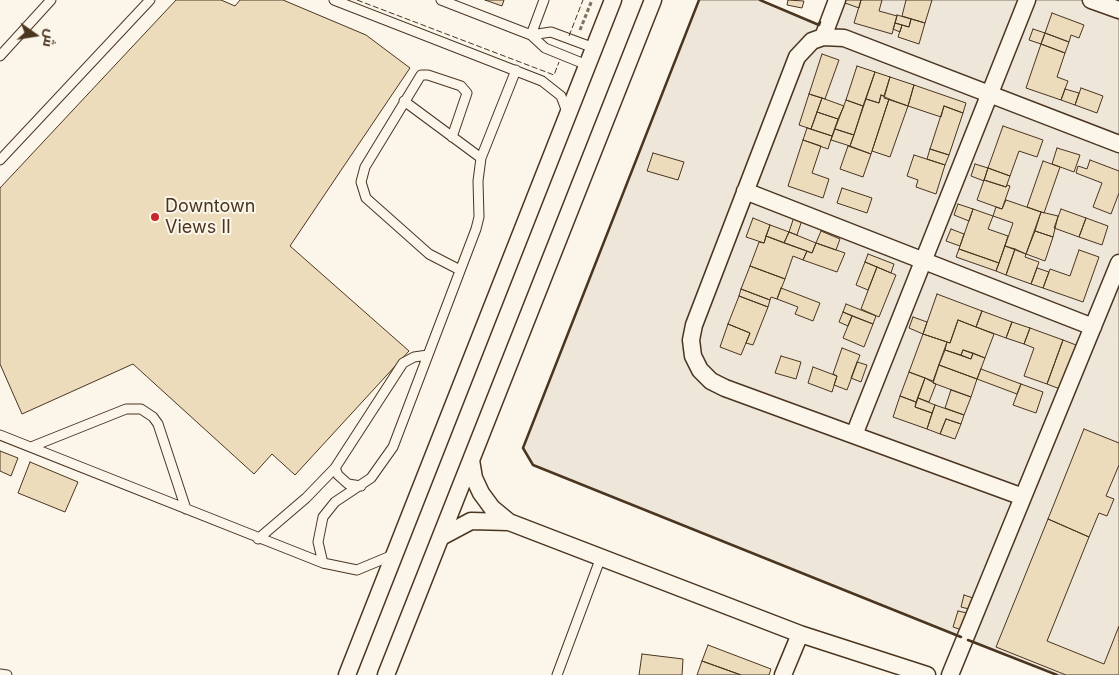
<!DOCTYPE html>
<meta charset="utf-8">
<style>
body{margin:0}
#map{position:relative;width:1119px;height:675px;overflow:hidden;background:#fbf6e9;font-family:Inter,Cairo,sans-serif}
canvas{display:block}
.north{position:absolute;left:10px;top:10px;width:50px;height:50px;-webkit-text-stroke:4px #fbf6e9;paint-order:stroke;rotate:103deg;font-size:14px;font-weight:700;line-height:20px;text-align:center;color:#4a3520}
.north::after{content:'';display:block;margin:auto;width:18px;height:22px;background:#4a3520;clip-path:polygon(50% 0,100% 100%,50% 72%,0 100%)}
</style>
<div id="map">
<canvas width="1119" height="675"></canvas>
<div class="north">ش</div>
</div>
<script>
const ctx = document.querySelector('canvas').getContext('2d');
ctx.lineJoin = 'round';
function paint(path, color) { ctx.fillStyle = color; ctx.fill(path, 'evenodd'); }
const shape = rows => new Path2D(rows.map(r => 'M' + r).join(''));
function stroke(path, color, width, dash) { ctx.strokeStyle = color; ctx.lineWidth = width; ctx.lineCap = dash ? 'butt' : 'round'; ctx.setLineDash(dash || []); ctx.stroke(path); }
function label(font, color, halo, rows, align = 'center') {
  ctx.font = font + ' Inter,sans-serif'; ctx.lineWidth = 4; ctx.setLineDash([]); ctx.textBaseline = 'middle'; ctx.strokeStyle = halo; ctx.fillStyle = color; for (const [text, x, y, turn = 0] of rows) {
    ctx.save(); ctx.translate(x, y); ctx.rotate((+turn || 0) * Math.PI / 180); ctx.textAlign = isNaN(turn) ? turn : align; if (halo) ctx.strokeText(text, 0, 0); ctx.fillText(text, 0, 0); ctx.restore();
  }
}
const green = shape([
 [699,0,760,0,819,25,829,0,1119,0,1119,675,1057,675,533,465,523,448,699,0]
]);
paint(green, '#ede6d9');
stroke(green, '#887966', 1);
const building = shape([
 [176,0,221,0,235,6,240,0,283,0,366,35,410,68,290,246,409,351,295,475,272,454,254,474,133,364,22,414,0,364,0,188,176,0],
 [485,0,504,0,502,6,485,0],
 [788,0,804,1,802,8,787,5,788,0],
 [846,0,861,0,859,8,845,3,846,0],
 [861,0,882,0,879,11,897,16,892,34,854,23,861,0],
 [906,0,932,0,925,23,902,16,906,0],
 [1052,13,1084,25,1079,38,1071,35,1069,42,1045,33,1052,13],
 [897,15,911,19,909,27,895,23,897,15],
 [911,19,925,23,919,44,898,37,902,25,909,27,911,19],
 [895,23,902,25,900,32,893,29,895,23],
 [1033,29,1045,33,1041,44,1029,40,1033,29],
 [1045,33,1069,42,1065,53,1041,44,1045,33],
 [1041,44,1065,53,1057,77,1068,81,1061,100,1026,88,1041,44],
 [822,54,839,60,825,99,809,94,822,54],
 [857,66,875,72,863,106,846,100,857,66],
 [875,72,890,77,884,96,881,95,879,103,866,99,875,72],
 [890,77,914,85,908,106,884,98,890,77],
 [914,85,966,103,963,113,944,106,941,117,908,106,914,85],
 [1081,88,1103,96,1097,113,1075,105,1081,88],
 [1065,89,1079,93,1075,105,1061,100,1065,89],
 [809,94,822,98,811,129,799,125,809,94],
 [881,95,889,99,871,154,850,146,866,99,879,103,881,95],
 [822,98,844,106,838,119,817,112,822,98],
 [889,99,908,106,890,157,872,151,889,99],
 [846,100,863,106,854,135,835,129,846,100],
 [944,106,963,113,949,155,930,149,944,106],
 [817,112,838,119,832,136,811,129,817,112],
 [1003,126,1043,140,1037,157,1019,151,1010,176,988,168,1003,126],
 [807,128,832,136,828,149,803,140,807,128],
 [835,129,854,135,850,146,831,140,835,129],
 [803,140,821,146,812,173,829,179,823,198,788,186,803,140],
 [848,146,871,154,863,177,840,169,848,146],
 [1057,148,1080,155,1074,172,1052,164,1057,148],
 [930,149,949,155,945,165,927,159,930,149],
 [653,153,684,162,678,180,647,171,653,153],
 [914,155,945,165,936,194,916,187,918,180,907,176,914,155],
 [1090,160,1119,171,1119,193,1111,214,1093,207,1102,183,1076,173,1078,166,1087,169,1090,160],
 [1043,161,1060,167,1044,213,1027,207,1043,161],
 [975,164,988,168,984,181,971,176,975,164],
 [988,168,1010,176,1006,187,984,180,988,168],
 [984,180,1006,187,1007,185,1010,186,1002,209,977,200,984,180],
 [842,188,872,198,867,213,837,203,842,188],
 [1006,200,1041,212,1026,254,1005,246,1013,223,993,216,996,207,1002,209,1006,200],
 [958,204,973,209,969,221,954,215,958,204],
 [973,209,993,216,988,229,1008,236,999,263,959,249,973,209],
 [1061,209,1086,218,1079,237,1054,228,1061,209],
 [1041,212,1058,216,1053,237,1035,231,1041,212],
 [794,217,802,220,797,235,789,232,794,217],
 [753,218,770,225,764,243,746,237,753,218],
 [1086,218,1108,226,1102,245,1079,237,1086,218],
 [770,225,789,232,784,243,766,236,770,225],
 [951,229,964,234,960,246,946,241,951,229],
 [821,231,840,239,836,250,816,243,821,231],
 [1035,231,1053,237,1045,261,1026,254,1035,231],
 [789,232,816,243,812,253,784,243,789,232],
 [766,236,807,251,803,260,793,256,785,279,750,266,759,242,764,243,766,236],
 [816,243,845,253,837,272,803,260,807,251,812,253,816,243],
 [1005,246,1015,249,1006,275,996,271,1005,246],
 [959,249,999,263,996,271,956,257,959,249],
 [1015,249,1026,254,1025,257,1039,262,1031,284,1006,275,1015,249],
 [1079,250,1099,257,1083,302,1043,288,1050,269,1070,276,1079,250],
 [868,254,894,264,891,273,865,262,868,254],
 [865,262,877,267,868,290,856,285,865,262],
 [750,266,785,279,777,299,771,297,770,300,741,289,750,266],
 [877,267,896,275,879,317,861,309,877,267],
 [1037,268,1049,272,1043,288,1031,284,1037,268],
 [781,288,820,303,813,321,795,314,798,307,777,299,781,288],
 [741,289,770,300,768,307,739,296,741,289],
 [937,294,982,311,976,327,958,320,950,343,923,334,937,294],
 [739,296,768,307,753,345,746,343,750,333,728,324,739,296],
 [846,304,876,316,873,324,843,312,846,304],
 [982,311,1012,322,1006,338,976,327,982,311],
 [843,312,852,316,848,326,839,322,843,312],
 [852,316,873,324,864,347,843,338,852,316],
 [913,317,927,322,923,334,909,328,913,317],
 [958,320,994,334,985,358,963,350,961,355,945,350,947,342,950,343,958,320],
 [1012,322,1030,328,1024,344,1006,338,1012,322],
 [728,324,750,333,741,355,720,347,728,324],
 [1030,328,1063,340,1047,384,1024,376,1034,348,1024,344,1030,328],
 [923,334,947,342,933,381,909,372,923,334],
 [1063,340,1076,345,1060,389,1047,384,1063,340],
 [842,348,860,355,847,390,834,385,837,376,833,374,842,348],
 [945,350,971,359,973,353,985,358,977,379,939,365,945,350],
 [963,350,973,353,971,359,961,355,963,350],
 [781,356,801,362,796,379,775,373,781,356],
 [857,362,867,365,861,382,851,378,857,362],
 [939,365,977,379,971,397,933,383,939,365],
 [813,367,837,376,832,392,808,383,813,367],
 [981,369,1021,384,1017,394,977,379,981,369],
 [909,372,925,378,916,402,900,396,909,372],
 [925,378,936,384,929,402,918,398,925,378],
 [1021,384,1043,392,1036,413,1013,405,1021,384],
 [951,390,971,397,964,415,945,408,951,390],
 [900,396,916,402,915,407,932,413,927,429,893,417,900,396],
 [918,398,935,405,932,413,915,407,918,398],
 [935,405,964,415,961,424,946,419,940,434,927,429,935,405],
 [946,419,961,424,955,439,940,434,946,419],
 [1084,429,1119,443,1119,465,1106,496,1114,499,1107,516,1099,513,1089,537,1048,519,1084,429],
 [0,451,18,458,11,476,0,471,0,451],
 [30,462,78,482,65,512,18,493,30,462],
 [1048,519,1089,537,1047,641,1104,664,1119,626,1119,675,1066,675,996,647,1048,519],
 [964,595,973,598,969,609,961,607,964,595],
 [958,611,967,613,962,630,953,627,958,611],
 [708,645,771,669,769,675,741,675,702,661,708,645],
 [642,654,683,659,682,675,639,675,642,654],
 [702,661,741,675,697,675,702,661]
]);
paint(building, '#ecdcbc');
stroke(building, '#4a3520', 1);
const service = shape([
 [334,0,542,81,561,96,567,112],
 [441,0,531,35,545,48,587,65],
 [531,35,551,32,594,48],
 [531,35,544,0],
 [0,56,51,0],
 [404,101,481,158],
 [452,137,467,93,461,86,428,75,421,75,365,167,361,182,366,198,429,254,460,270],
 [0,160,150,0],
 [0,435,323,563,357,570,393,555],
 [31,447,126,409,141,409,153,417,158,424,186,509],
 [335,468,338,475,348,484,361,486],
 [258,539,306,498,335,468,403,363,414,357,428,355],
 [323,563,318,542,323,517,335,502,371,478,393,447,476,229,479,217,478,181,481,158,516,70],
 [0,674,7,675],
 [557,675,601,557]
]);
const minor = shape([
 [1091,0,1119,10],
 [823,37,837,0],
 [745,191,1093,327],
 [854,435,1027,0],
 [471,460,474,478,481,493,492,508,509,522],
 [1023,497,725,388,711,381,700,370,693,356,691,340,694,325,797,57,812,41,823,37,844,38,1119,144],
 [441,537,471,521,509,522,800,634,927,675],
 [347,675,613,0],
 [386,675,653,0],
 [783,675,800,634],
 [950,675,1119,263]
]);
stroke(service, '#4a3520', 11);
stroke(minor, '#4a3520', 19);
stroke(shape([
 [580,30,592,0]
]), '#7f6f5c', 3, [4, 2.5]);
stroke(service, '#fbf6e9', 9);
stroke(minor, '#fbf6e9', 16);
stroke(shape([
 [357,0,554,75,559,62],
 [569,36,583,0]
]), '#4a3520', 1, [6, 2.5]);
stroke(shape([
 [699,0,523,448,533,465,961,637],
 [760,0,819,25,820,22],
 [968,640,1057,675]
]), '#4a3520', 2.5);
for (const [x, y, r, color] of [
 [155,217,5,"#c62828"]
]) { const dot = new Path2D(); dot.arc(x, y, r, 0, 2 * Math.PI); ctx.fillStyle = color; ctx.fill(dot); stroke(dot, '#fbf6e9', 2); }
label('18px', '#4a3520', '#fbf6e9', [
 ["Downtown",165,207],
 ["Views II",165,228]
], 'left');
</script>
